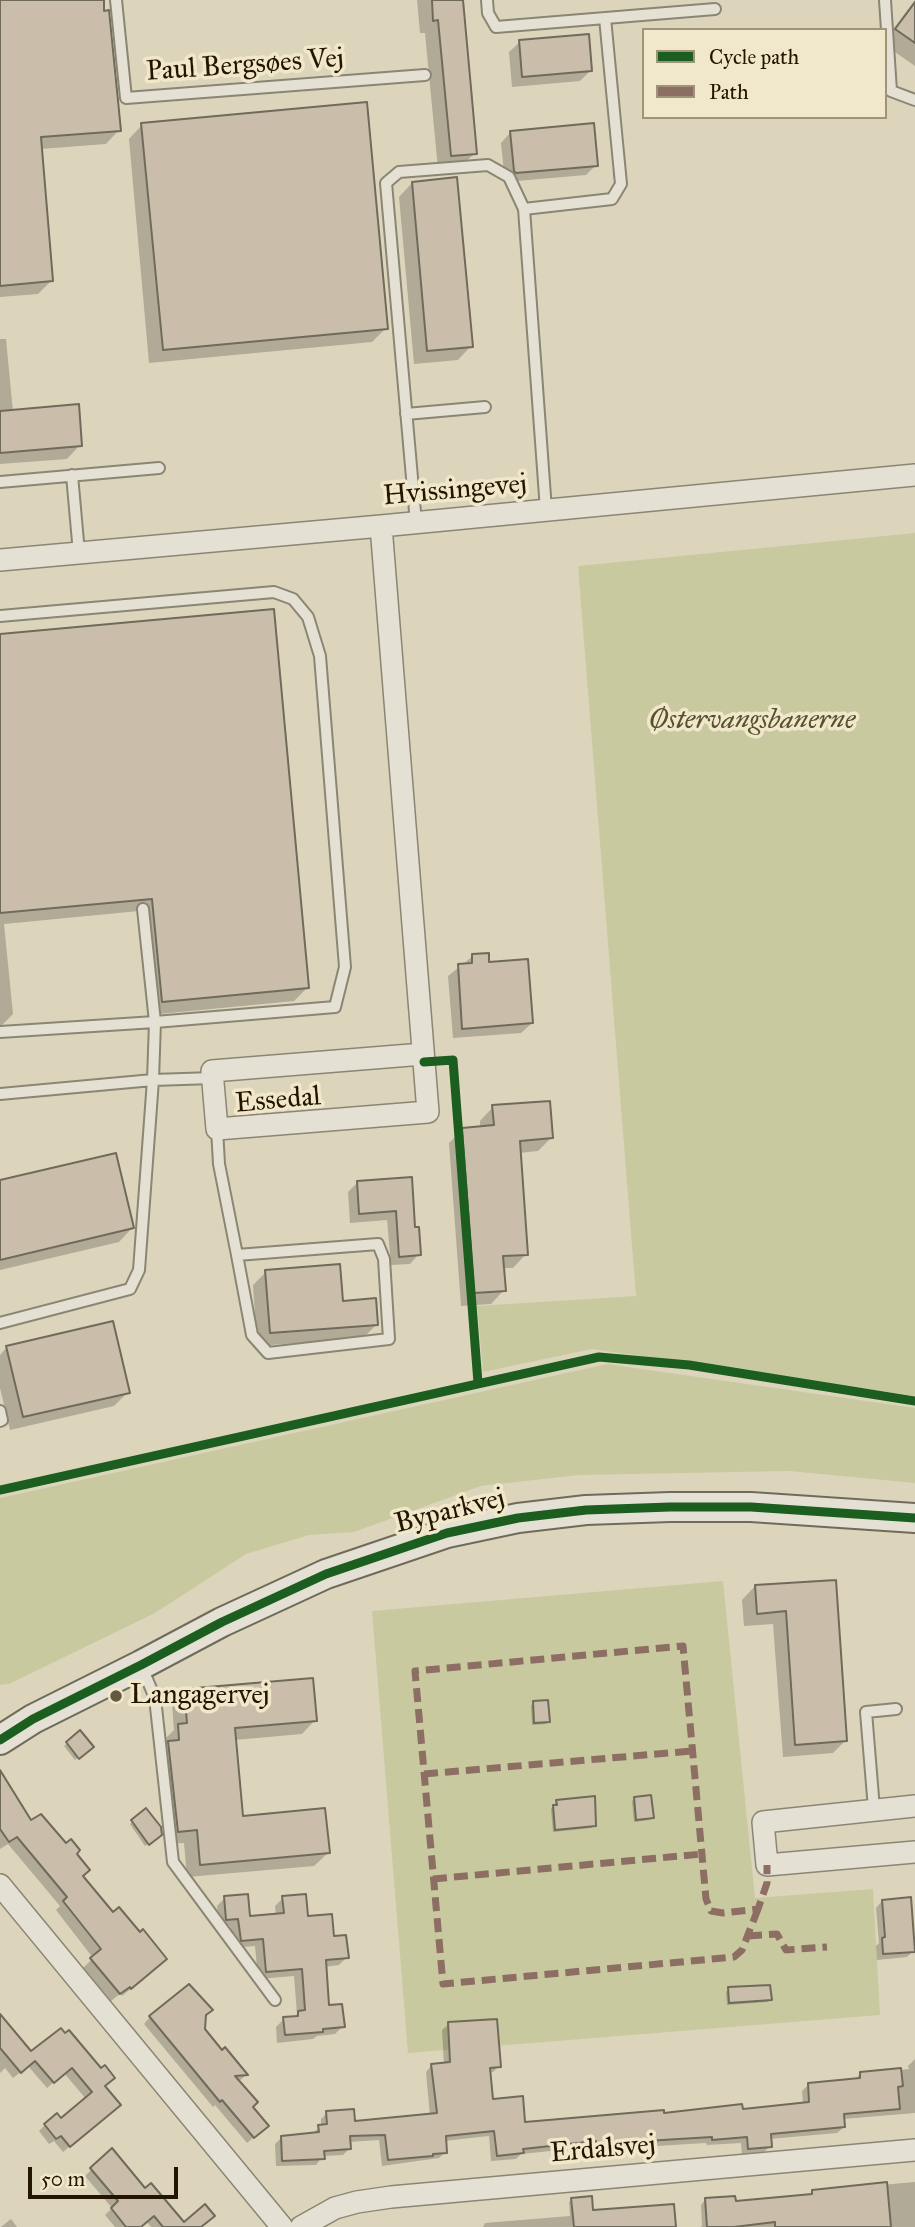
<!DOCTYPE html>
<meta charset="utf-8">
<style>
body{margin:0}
#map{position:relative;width:915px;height:2227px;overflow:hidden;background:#dcd5bc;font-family:"IM FELL Great Primer",serif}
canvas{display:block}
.legend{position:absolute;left:642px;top:28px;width:245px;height:91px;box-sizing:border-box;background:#f1e8cb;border:2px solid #9f947a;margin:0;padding:9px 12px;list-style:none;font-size:21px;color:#241500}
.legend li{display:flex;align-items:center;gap:14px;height:35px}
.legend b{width:35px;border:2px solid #9f947a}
.scale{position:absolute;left:28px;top:2167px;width:150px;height:32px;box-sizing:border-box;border:4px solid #241500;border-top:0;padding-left:9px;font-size:21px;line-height:24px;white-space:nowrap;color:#241500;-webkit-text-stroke:5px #f1e8cb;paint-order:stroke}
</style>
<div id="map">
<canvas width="915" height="2227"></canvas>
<ul class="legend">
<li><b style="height:9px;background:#1b5e20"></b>Cycle path</li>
<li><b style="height:9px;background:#8d6e63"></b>Path</li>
</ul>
<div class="scale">50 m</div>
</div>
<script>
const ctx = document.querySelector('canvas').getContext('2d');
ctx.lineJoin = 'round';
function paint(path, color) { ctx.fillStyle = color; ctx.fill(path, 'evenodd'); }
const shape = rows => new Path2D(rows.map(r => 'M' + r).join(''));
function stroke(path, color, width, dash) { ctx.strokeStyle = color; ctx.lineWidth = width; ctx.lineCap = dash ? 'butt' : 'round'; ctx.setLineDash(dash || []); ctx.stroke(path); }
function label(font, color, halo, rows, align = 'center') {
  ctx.font = font + ' "IM FELL Great Primer",serif'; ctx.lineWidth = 7; ctx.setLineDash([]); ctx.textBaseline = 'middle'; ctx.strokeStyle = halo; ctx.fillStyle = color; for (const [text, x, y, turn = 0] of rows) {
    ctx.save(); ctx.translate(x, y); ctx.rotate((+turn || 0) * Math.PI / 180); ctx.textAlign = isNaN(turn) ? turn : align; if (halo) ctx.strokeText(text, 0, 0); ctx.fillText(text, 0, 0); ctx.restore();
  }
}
paint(shape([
 [915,533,915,1396,592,1349,483,1372,477,1306,636,1296,578,566],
 [607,1364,915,1408,915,1483,789,1471,579,1475,481,1486,354,1532,309,1535,246,1554,155,1613,9,1684,0,1685,0,1498],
 [723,1581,755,1898,873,1889,880,2015,408,2053,372,1611]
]), '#c9c9a0');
paint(shape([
 [0,0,102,0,119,130,106,144,40,149,51,281,38,294,0,297],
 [417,0,461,0,475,153,461,166,438,169,425,33,420,33],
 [915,0,915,66,885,45,885,40],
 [520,42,590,71,580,81,512,87,509,52],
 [142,125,386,328,372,342,149,363,129,139],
 [511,132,596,165,586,175,505,182,501,143],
 [412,183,471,346,458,360,414,364,399,197],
 [0,339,6,339,13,412,80,445,67,459,0,464],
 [0,636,307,988,294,1001,149,1015,139,911,4,924,13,1014,0,1027],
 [473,956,532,1023,521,1033,453,1038,448,976],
 [493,1107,551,1138,538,1151,519,1153,526,1254,513,1268,503,1268,504,1290,491,1304,461,1306,449,1143,463,1129,480,1128,480,1121],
 [410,1179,414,1229,419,1254,410,1264,391,1265,387,1220,350,1223,348,1192,358,1182],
 [0,1182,132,1228,119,1242,0,1270],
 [266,1272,377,1324,363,1338,257,1346,253,1285],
 [7,1347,128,1392,114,1406,10,1430,0,1388,0,1355],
 [835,1582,846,1740,833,1753,783,1757,773,1624,744,1626,742,1600,755,1586],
 [185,1691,315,1720,302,1734,234,1740,241,1817,328,1853,314,1866,187,1877,184,1843,165,1844,155,1756,165,1746,165,1739,174,1730,172,1704],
 [534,1703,548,1721,546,1724,532,1725,531,1705],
 [80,1733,91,1747,75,1760,64,1746],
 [0,1794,31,1822,74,1854,81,1877,112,1915,139,1935,157,1967,122,1996,121,1993,111,2001,83,1968,93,1958,56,1910,60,1906,8,1844,0,1849],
 [635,1798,652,1817,649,1820,634,1822,632,1801],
 [557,1801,594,1825,591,1828,553,1832,551,1809],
 [146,1810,163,1832,145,1846,130,1824],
 [225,1898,248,1918,276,1916,275,1906,283,1898,332,1938,347,1957,339,1965,324,1967,328,2007,343,2026,335,2034,317,2036,313,2039,277,2043,276,2027,284,2019,293,2018,297,2014,294,1976,258,1979,255,1946,233,1948,230,1926,218,1927,217,1906],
 [882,1901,913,1951,907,1957,877,1960,876,1946,879,1943,876,1908],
 [729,1989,770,1999,767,2002,727,2005,726,1992],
 [204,2016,203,2030,221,2053,246,2075,238,2082,260,2132,247,2143,215,2105,213,2107,144,2024,150,2017],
 [0,2017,30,2054,60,2030,104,2087,112,2111,63,2152,54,2141,49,2144,39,2131,45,2125,61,2120,86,2099,64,2073,47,2088,28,2066,13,2078,5,2068,0,2073],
 [449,2024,499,2066,493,2072,489,2073,492,2101,523,2124,741,2111,803,2105,802,2091,808,2085,853,2081,860,2074,909,2069,908,2066,915,2059,915,2113,843,2119,844,2127,837,2133,769,2139,770,2146,764,2152,742,2155,741,2143,707,2145,706,2143,590,2150,590,2147,521,2154,516,2159,491,2161,489,2136,444,2141,445,2152,439,2158,382,2166,379,2140,349,2142,349,2149,343,2155,323,2156,316,2165,276,2166,275,2144,282,2137,313,2133,321,2126,321,2119,327,2113,353,2123,430,2116,426,2072,432,2065,444,2064,442,2030],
 [111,2151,144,2191,184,2224,200,2227,151,2227,146,2221,140,2227,115,2227,105,2215,112,2208,85,2176],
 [915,2182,915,2227,700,2227,702,2226,701,2205,705,2200,734,2203,807,2197,813,2191],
 [572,2200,591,2211,674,2227,483,2227,485,2223,570,2216,569,2202],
 [11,2219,17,2227,1,2227]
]), '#0003');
const building = shape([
 [0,0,104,0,104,11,109,10,121,131,41,137,53,281,0,286,0,0],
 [432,0,463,0,477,154,451,156,438,20,433,21,432,0],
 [915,2,915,43,895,29,915,2],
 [589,34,592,71,522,77,519,40,589,34],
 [367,102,388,329,163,350,141,123,367,102],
 [594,123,598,166,516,173,514,171,510,131,594,123],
 [457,177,473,347,427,351,412,182,457,177],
 [79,404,82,446,0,453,0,411,79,404],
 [274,609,309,988,162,1002,152,899,0,913,0,634,274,609],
 [489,953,489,962,528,959,533,1023,462,1029,458,964,472,963,472,954,489,953],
 [550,1101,553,1138,520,1141,528,1255,503,1256,506,1291,474,1293,462,1128,494,1125,492,1105,550,1101],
 [116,1153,134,1228,0,1260,0,1180,116,1153],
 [412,1177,415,1227,419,1227,421,1255,399,1257,396,1211,359,1214,357,1181,412,1177],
 [340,1264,343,1301,376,1298,378,1325,270,1333,265,1270,340,1264],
 [113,1321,130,1393,23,1417,6,1346,113,1321],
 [836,1580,847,1741,795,1745,786,1611,757,1614,755,1585,836,1580],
 [313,1678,317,1721,235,1728,243,1816,325,1808,330,1853,200,1865,197,1830,178,1832,168,1741,179,1740,178,1724,187,1723,184,1689,313,1678],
 [548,1700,550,1722,534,1723,533,1701,548,1700],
 [80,1730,94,1747,79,1759,66,1742,80,1730],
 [0,1770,31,1820,41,1814,66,1843,71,1839,80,1850,77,1854,90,1870,83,1876,113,1912,119,1907,140,1932,143,1929,167,1959,131,1989,130,1987,120,1994,90,1958,101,1949,63,1901,67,1897,17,1837,9,1842,0,1829,0,1770],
 [651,1795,654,1818,636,1820,634,1797,651,1795],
 [595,1796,596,1826,555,1830,553,1805,557,1805,556,1800,595,1796],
 [146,1808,161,1827,162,1835,149,1845,131,1820,146,1808],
 [248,1894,250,1916,284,1913,282,1896,306,1894,308,1916,332,1914,334,1936,346,1935,349,1958,326,1960,329,2005,342,2004,345,2027,323,2029,323,2032,285,2035,283,2017,298,2016,298,2011,305,2010,302,1969,266,1972,263,1939,241,1941,238,1919,226,1920,224,1896,248,1894],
 [911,1897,915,1952,883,1954,882,1938,885,1937,882,1900,911,1897],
 [189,1984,213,2010,206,2015,205,2029,222,2050,225,2047,248,2075,235,2076,258,2102,253,2107,269,2126,254,2138,222,2100,220,2102,149,2016,189,1984],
 [770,1985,772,2000,729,2003,728,1987,770,1985],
 [0,2014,31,2051,61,2028,65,2033,69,2030,101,2068,105,2065,115,2078,105,2086,121,2105,70,2147,61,2136,56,2139,44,2124,57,2113,61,2118,92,2092,72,2068,54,2083,35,2061,21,2073,0,2048,0,2014],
 [497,2019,501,2067,490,2068,493,2099,523,2096,525,2122,664,2110,664,2113,742,2104,743,2109,809,2102,808,2083,860,2078,860,2072,901,2068,903,2086,898,2087,900,2109,844,2114,845,2127,771,2134,772,2147,748,2149,747,2137,712,2140,712,2137,596,2144,596,2141,523,2149,524,2153,497,2156,494,2131,446,2136,447,2153,433,2154,433,2156,388,2160,385,2135,350,2136,351,2149,324,2151,325,2159,282,2161,281,2136,319,2132,318,2125,327,2124,326,2111,354,2109,355,2121,437,2113,431,2064,450,2062,448,2022,497,2019],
 [112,2148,145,2188,151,2183,184,2222,205,2204,215,2216,201,2227,163,2227,154,2216,141,2227,126,2227,111,2208,118,2201,90,2168,112,2148],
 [887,2182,891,2227,775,2227,775,2222,734,2227,707,2227,705,2198,735,2196,736,2201,812,2194,812,2190,887,2182],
 [592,2196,593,2210,674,2204,676,2227,574,2227,571,2198,592,2196]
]);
paint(building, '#cabeaa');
stroke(building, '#706a5b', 2);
const lane = shape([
 [116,0,126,98,425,75],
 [487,0,488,13,496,27,715,9],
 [885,0,891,91,915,100],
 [406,414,485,407],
 [72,475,79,553],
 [0,482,159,468],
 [546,510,524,209,612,199,621,184,605,18],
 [416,523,386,183,399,172,488,165,509,177,524,209],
 [0,616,274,592,293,599,308,617,320,656,345,967,335,1007,155,1022,0,1032],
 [0,1094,153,1080,213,1078],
 [217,1129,219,1164,237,1255,378,1244,384,1259,389,1339,268,1353,252,1335,237,1255],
 [0,1323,130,1289,139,1270,153,1080,155,1022,143,909],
 [0,1411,2,1420,0,1421],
 [141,1665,155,1698,173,1862,275,2000],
 [874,1809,866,1712,896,1709]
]);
const street = shape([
 [381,526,424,1062,428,1112,217,1129,212,1071,423,1054],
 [0,560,381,526,915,475],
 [915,1806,763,1822,767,1865,915,1852],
 [0,1885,282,2227],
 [301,2227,335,2208,357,2202,391,2197,915,2150]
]);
const secondary = shape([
 [0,1740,33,1719,141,1665,222,1622,326,1574,447,1533,518,1518,586,1510,670,1507,751,1507,915,1518]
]);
stroke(lane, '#8b8574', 14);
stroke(street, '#8b8574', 24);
stroke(secondary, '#706a5b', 32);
stroke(lane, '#e4e0d3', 10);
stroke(street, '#e4e0d3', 21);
stroke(secondary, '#e4e0d3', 28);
stroke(shape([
 [424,1774,692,1751],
 [433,1879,702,1854],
 [758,1909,742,1950,734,1957,443,1984,415,1671,683,1646,706,1899,711,1911,723,1913,758,1909,767,1883,767,1865],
 [748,1936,777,1934,786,1950,827,1947]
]), '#8d6e63', 7, [14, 7]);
stroke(shape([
 [424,1062,453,1060,478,1383],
 [0,1490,599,1357,689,1365,915,1401],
 [0,1740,33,1719,141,1665,222,1622,326,1574,447,1533,518,1518,586,1510,670,1507,751,1507,915,1518]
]), '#1b5e20', 9);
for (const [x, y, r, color] of [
 [116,1696,7,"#645842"]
]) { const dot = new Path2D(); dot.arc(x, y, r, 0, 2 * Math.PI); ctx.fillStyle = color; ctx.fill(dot); stroke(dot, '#f1e8cb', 2.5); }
label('28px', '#241500', '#f1e8cb', [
 ["Paul Bergsøes Vej",245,66,-4],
 ["Hvissingevej",455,491,-5],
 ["Essedal",278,1101,-5],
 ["Byparkvej",450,1512,-14],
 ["Erdalsvej",603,2150,-5]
]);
label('italic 28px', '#585130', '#f1e8cb', [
 ["Østervangsbanerne",752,721]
]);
label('28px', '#241500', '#f1e8cb', [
 ["Langagervej",130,1696]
], 'left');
</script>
